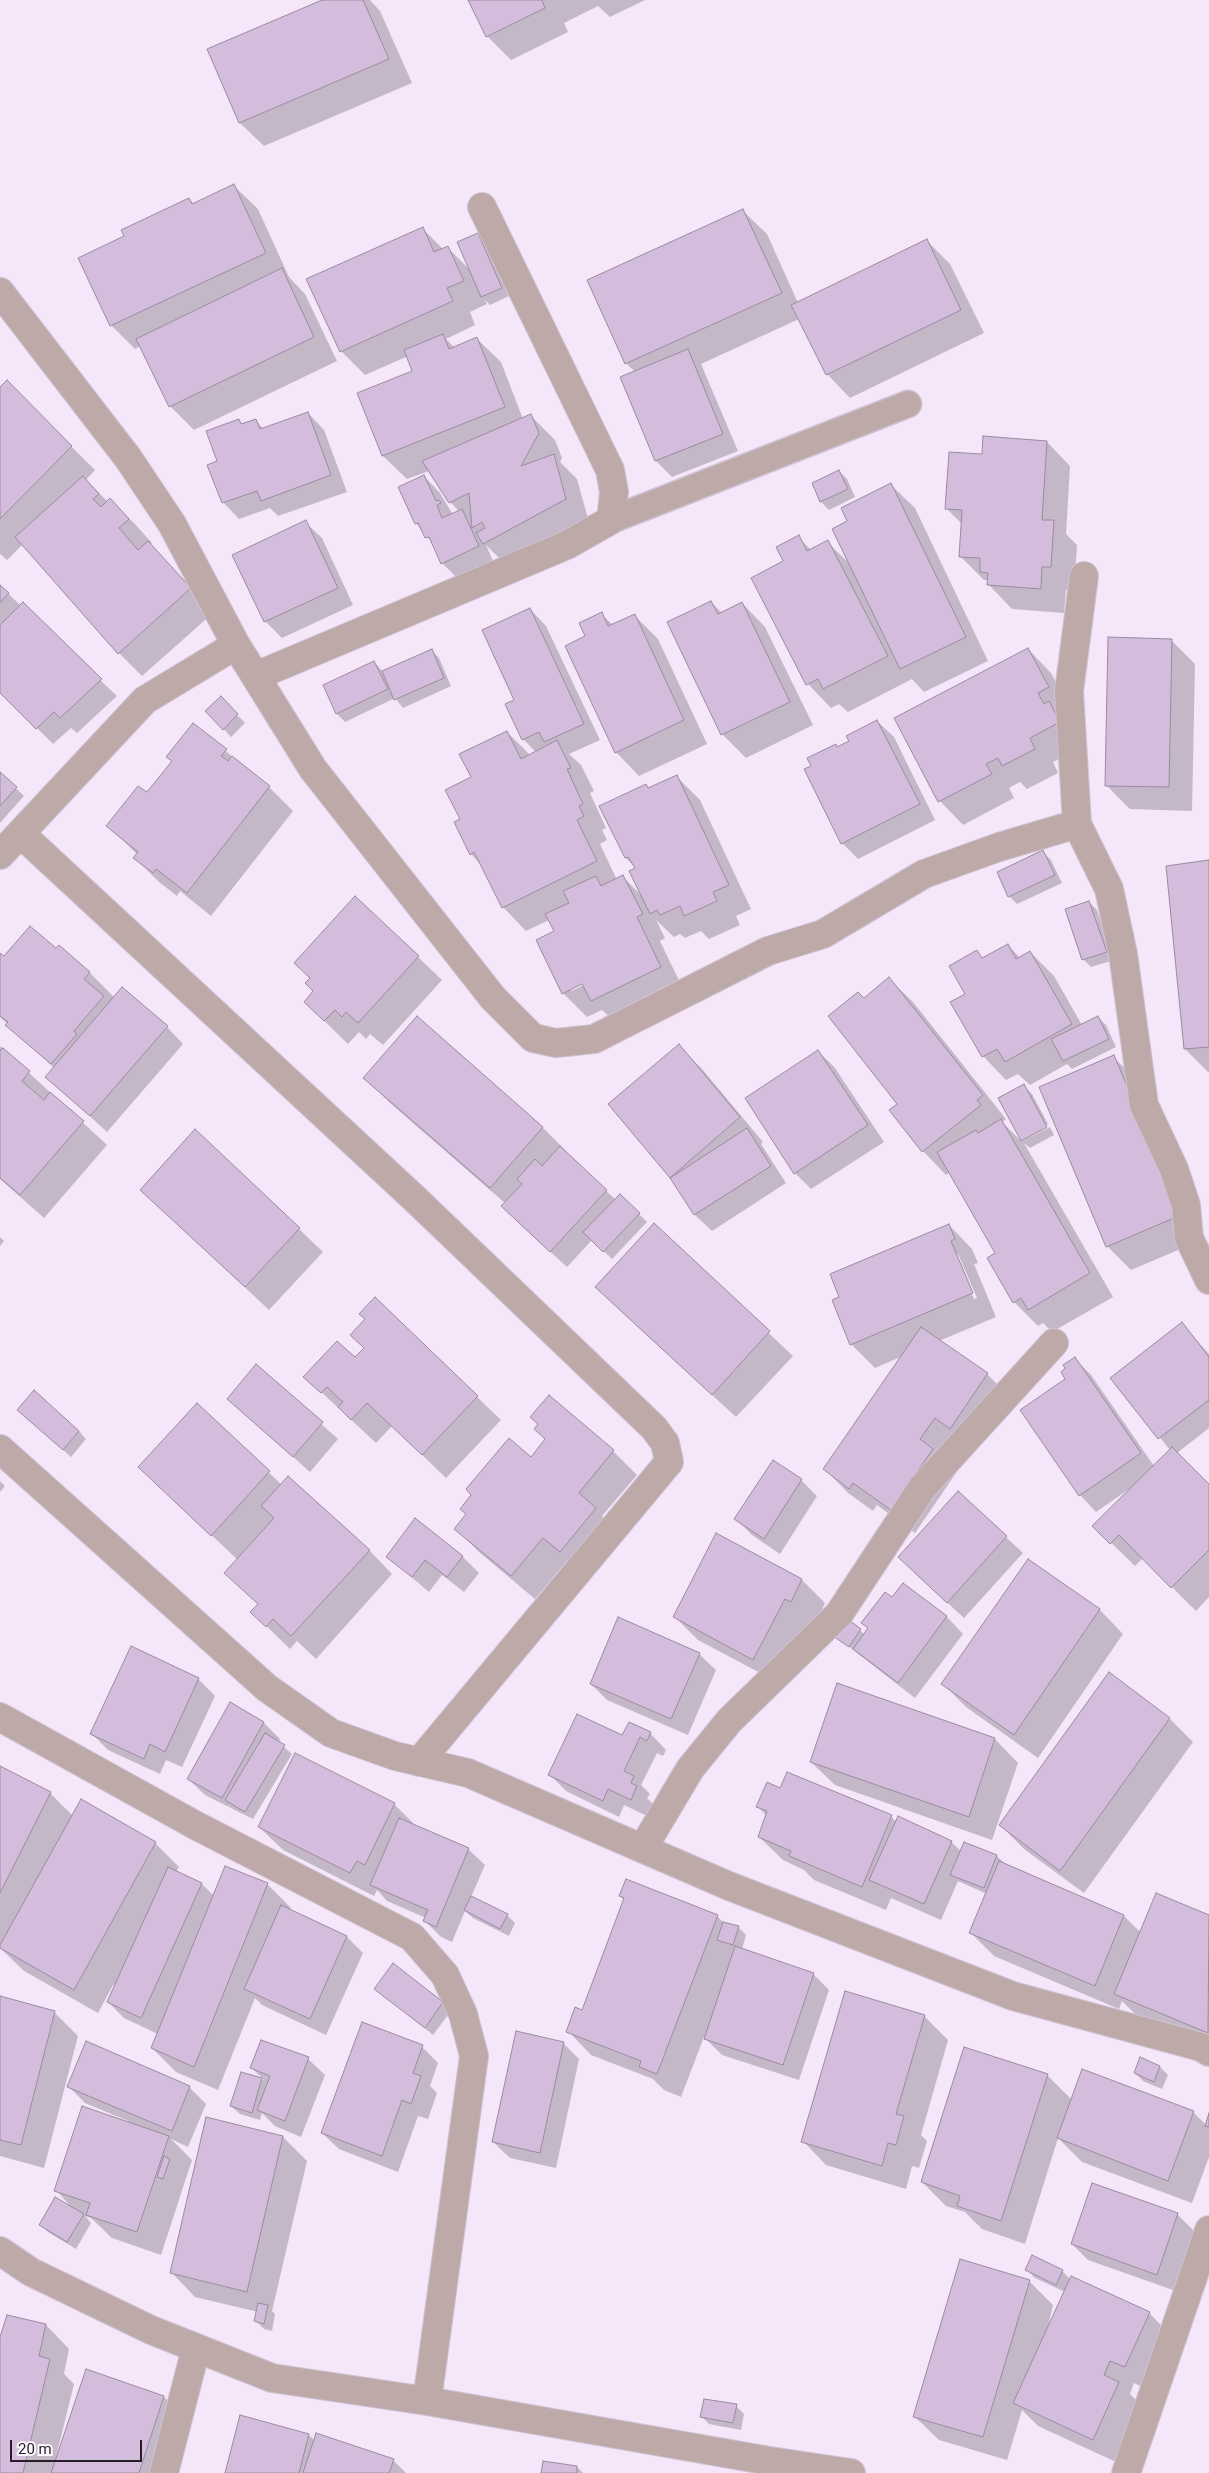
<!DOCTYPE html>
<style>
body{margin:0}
#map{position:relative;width:1209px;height:2473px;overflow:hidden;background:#f5e6fa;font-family:Roboto,sans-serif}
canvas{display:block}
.scale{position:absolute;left:10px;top:2440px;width:132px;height:22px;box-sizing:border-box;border:2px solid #241f26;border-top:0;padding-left:6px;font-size:15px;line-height:18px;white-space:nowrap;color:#241f26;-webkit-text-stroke:4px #fcf6ff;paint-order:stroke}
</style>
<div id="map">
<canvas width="1209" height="2473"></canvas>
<div class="scale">20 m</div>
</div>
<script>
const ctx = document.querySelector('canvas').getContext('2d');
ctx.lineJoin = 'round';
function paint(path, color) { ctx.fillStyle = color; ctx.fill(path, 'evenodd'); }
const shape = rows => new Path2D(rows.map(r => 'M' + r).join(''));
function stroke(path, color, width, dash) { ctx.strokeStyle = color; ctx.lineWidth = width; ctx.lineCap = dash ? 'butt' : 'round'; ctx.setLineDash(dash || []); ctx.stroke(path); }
paint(shape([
 [325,0,370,0,380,11,412,83,264,146,240,123],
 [469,0,645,0,610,17,598,6,564,23,568,32,511,60,487,36],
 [234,186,258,209,289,277,305,294,337,361,194,430,170,406,141,346,135,349,111,325,126,237,189,199,194,204],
 [743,211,767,234,798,303,926,240,950,264,984,333,850,398,827,374,799,319,701,364,738,451,672,477,656,461,635,372,626,363],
 [422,228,443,249,447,247,471,271,478,235,486,243,509,296,490,305,484,299,487,304,470,312,475,325,446,339,455,348,477,339,501,362,523,419,531,416,555,440,562,458,560,462,577,479,589,522,508,567,486,545,494,563,459,580,442,563,434,545,416,523,424,476,440,493,453,515,460,512,450,502,429,471,407,479,383,456,358,393,414,371,408,356,365,375,341,351],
 [7,382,95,470,86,480,108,502,110,500,134,523,152,543,150,545,213,613,142,676,119,653,23,544,7,560,0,554,0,389],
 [308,413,324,430,347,492,278,516,270,508,239,519,223,502,219,462,239,421,243,425,255,420,264,429],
 [1047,442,1070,466,1066,534,1077,545,1074,590,1066,590,1064,613,1012,609,989,585,989,580,984,580,960,556,962,524,947,509,983,456],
 [839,471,847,479,855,497,829,510,821,502,813,484],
 [891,485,915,508,988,661,924,692,912,679,848,712,839,704,831,708,808,684,753,579,785,561,798,537,811,550,827,542,850,564,849,522],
 [305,522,322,538,353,605,282,638,266,622,234,556],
 [0,586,117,696,77,733,71,728,53,744,0,691],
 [711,602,722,613,742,603,765,627,813,725,746,758,722,734],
 [530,609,546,626,600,740,569,754,581,765,594,791,590,793,606,828,602,830,607,840,600,844,617,880,623,877,641,895,637,869,626,858,646,785,649,789,676,776,700,800,751,909,736,916,740,925,709,939,701,931,685,938,680,934,674,937,656,920,665,938,660,941,684,991,616,1023,602,1010,587,1017,563,993,555,932,549,920,526,931,503,907,482,866,471,854,461,820,472,778,507,732,530,755,536,752,523,739,516,700],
 [588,981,589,983,571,991,571,988],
 [601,614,613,625,634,615,658,639,707,744,639,776,616,752,587,637],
 [1171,640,1195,664,1192,811,1130,809,1106,785],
 [1028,649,1051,673,1071,711,1083,746,1053,762,1058,773,1027,789,1020,782,1009,788,1014,798,963,825,940,801,896,719],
 [431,650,439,658,451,686,403,708,395,698,345,722,337,714,324,686,374,662,383,672],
 [221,698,245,723,231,737,207,711],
 [877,721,894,737,935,820,858,859,842,843,813,766],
 [193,724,269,787,293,811,211,916,180,891,177,896,159,882,135,858,138,855,108,826,147,794,172,762,168,757],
 [0,773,24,796,0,823],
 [1043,852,1051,860,1062,883,1017,904,1009,896],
 [1209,861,1209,1072,1208,1072,1185,1049],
 [1089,902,1097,910,1114,960,1091,967,1083,959],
 [1008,945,1020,958,1030,952,1054,976,1082,1025,1098,1017,1106,1025,1116,1047,1072,1069,1067,1064,1030,1085,1018,1074,1006,1080,983,1056,967,994,977,952,984,959],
 [0,955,4,958,89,972,115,998,167,1027,183,1044,107,1132,47,1077,54,1068,0,1017],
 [418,957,442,980,383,1045,370,1034,366,1039,359,1032,348,1044,305,1002],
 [889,979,913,1002,1006,1119,1002,1122,1022,1142,999,1099,1024,1086,1032,1094,1048,1124,1022,1138,1022,1141,1050,1127,1054,1135,1030,1148,1024,1143,1113,1297,1052,1332,1043,1323,1038,1326,1014,1302,989,1258,997,1253,950,1172,946,1175,923,1151,899,1104,864,999],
 [0,1046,107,1145,44,1218,0,1179],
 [679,1046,702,1069,763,1142,761,1144,786,1183,712,1231,695,1215,671,1177],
 [818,1051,835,1068,884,1142,811,1189,795,1173],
 [1113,1057,1137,1080,1204,1239,1131,1270,1107,1246],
 [365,1078,542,1127,566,1151,565,1153,616,1200,620,1195,647,1222,612,1259,592,1240,567,1267,519,1223,506,1204,389,1102],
 [166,1213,299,1229,323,1252,269,1310],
 [654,1225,793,1356,736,1417,621,1311],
 [949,1225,972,1249,978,1263,974,1264,996,1317,939,1341,987,1374,1011,1398,974,1451,959,1440,944,1462,956,1473,915,1533,877,1505,873,1511,848,1493,825,1469,903,1356,875,1368,851,1344],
 [955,1254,958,1254,977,1298,974,1299],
 [0,1237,4,1241,0,1246],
 [375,1299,501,1420,446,1478,392,1426,376,1443,305,1377,355,1359,365,1348,367,1319],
 [1182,1324,1209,1354,1209,1428,1177,1453,1209,1485,1209,1597,1196,1611,1143,1558,1135,1566,1094,1526,1129,1489,1096,1512,1080,1495,1022,1411,1067,1379,1074,1358,1091,1375,1154,1466,1170,1450,1112,1378],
 [256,1366,338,1439,310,1472,228,1399],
 [549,1397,613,1451,637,1475,602,1516,619,1533,584,1574,567,1561,535,1599,479,1552,456,1529,531,1458,547,1440],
 [197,1405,282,1485,369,1550,392,1574,316,1659,297,1641,290,1649,252,1612,259,1605,226,1573,238,1560,139,1467],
 [27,1418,79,1431,86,1439,71,1457],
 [801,1480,817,1496,780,1554,752,1535,736,1519],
 [0,1481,5,1486,0,1492],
 [958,1493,1023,1553,964,1618,916,1574],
 [415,1520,463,1557,479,1573,464,1592,442,1575,429,1592,387,1556],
 [1029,1560,1100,1610,1123,1634,1038,1758,966,1707,943,1684],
 [802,1580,825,1603,815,1625,809,1622,777,1682,698,1640,674,1616],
 [903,1585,947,1617,963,1634,915,1698,835,1636,860,1630,865,1635,869,1629,863,1623,893,1599],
 [699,1654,716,1670,688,1735,607,1700,591,1684],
 [1109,1674,1170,1719,1193,1742,1084,1893,1024,1849,1000,1825],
 [198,1679,215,1696,182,1767,166,1760,160,1774,108,1750,92,1734],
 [837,1685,995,1739,1018,1763,992,1840,835,1785,811,1762],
 [230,1703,264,1723,280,1739,278,1742,292,1754,253,1819,205,1795,188,1779],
 [650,1733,666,1750,663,1756,657,1753,641,1785,650,1794,647,1798,653,1804,647,1816,624,1805,619,1817,566,1791,549,1774,623,1737],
 [0,1767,50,1793,73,1816,81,1801,155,1843,179,1867,176,1872,202,1884,214,1896,267,1884,291,1908,290,1911,347,1937,363,1953,326,2035,262,2005,255,1998,218,2090,176,2072,152,2048,158,2034,124,2018,108,2002,115,1986,113,1985,98,2013,24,1971,0,1948],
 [781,1789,891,1816,896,1822,951,1842,961,1851,997,1856,1005,1864,1124,1916,1141,1933,1157,1894,1209,1916,1209,2047,1139,2018,1122,2001,1119,2009,994,1956,971,1933,987,1894,958,1881,941,1920,891,1898,886,1910,814,1880,804,1870,783,1860,759,1837,767,1816,758,1807],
 [394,1804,417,1827,468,1849,485,1865,471,1897,507,1915,515,1923,509,1936,473,1918,465,1911,452,1942,441,1937,425,1921,426,1918,387,1901,377,1890,374,1896,283,1850,259,1827],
 [620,1896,717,1916,725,1924,738,1927,746,1935,742,1949,813,1974,829,1990,799,2080,722,2055,704,2037,681,2097,664,2090,653,2079,591,2055,568,2031,582,2012,625,1900],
 [393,1965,451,2011,433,2035,376,1989],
 [0,1998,54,2012,78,2036,44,2168,0,2156],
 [924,2016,948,2040,921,2135,927,2141,919,2168,912,2166,906,2189,826,2165,803,2141],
 [563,2043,579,2059,556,2168,510,2158,493,2142],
 [422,2047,438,2063,430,2086,437,2093,428,2119,418,2116,398,2172,339,2149,322,2133],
 [308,2059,325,2075,301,2137,275,2126,262,2113,260,2120,240,2114,231,2106,241,2073,264,2080,252,2068],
 [1160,2067,1168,2075,1162,2089,1143,2081,1135,2073],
 [1047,2075,1072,2100,1193,2112,1206,2125,1209,2117,1209,2157,1192,2203,1082,2162,1058,2138,1025,2244,982,2229,965,2212,946,2206,922,2182],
 [68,2086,189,2087,206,2104,188,2147,171,2139,192,2160,161,2255,112,2238,91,2218,85,2216,91,2223,76,2249,48,2232,40,2224,72,2208,56,2190,128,2121,85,2103],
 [207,2119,283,2137,307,2161,272,2311,275,2314,272,2331,264,2329,256,2321,258,2312,195,2297,172,2273],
 [1177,2214,1194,2231,1173,2290,1088,2260,1072,2244],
 [1027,2270,1062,2271,1071,2280,1149,2313,1173,2337,1149,2390,1134,2383,1130,2394,1142,2406,1116,2462,1038,2426,1022,2410,1007,2460,939,2440,915,2417,1029,2281,1053,2305,1047,2331,1065,2292,1035,2278],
 [46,2325,69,2349,64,2374,74,2384,56,2457,58,2458,87,2371,164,2397,187,2421,170,2473,0,2473,0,2338],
 [736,2406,744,2414,741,2430,709,2424,701,2416],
 [241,2416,309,2435,315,2441,393,2460,406,2473,226,2473],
 [577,2467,583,2473,543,2473]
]), '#0003');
const building = shape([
 [322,0,363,0,389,59,239,123,207,49,322,0],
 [468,0,542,0,545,8,486,37,468,0],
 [234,184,266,253,110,326,78,258,124,236,121,230,189,198,192,204,234,184],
 [743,209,782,293,625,364,587,280,743,209],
 [423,227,434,252,448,246,464,281,447,288,453,301,340,352,306,279,423,227],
 [478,233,502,288,481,297,457,242,478,233],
 [927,239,961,310,826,375,791,305,927,239],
 [282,268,314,337,169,407,136,339,282,268],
 [443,334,449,349,477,337,505,407,382,456,357,393,412,371,404,350,443,334],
 [688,349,723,434,655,461,620,377,688,349],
 [7,380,72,446,0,519,0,387,7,380],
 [308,412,331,475,261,501,257,491,222,503,207,465,217,461,206,431,239,419,241,424,256,419,260,429,308,412],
 [531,414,539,433,521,466,554,454,566,499,483,544,476,533,485,528,482,522,472,528,469,493,449,503,422,461,531,414],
 [983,436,1047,441,1042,520,1054,520,1051,567,1042,567,1041,589,987,585,988,573,980,572,980,558,959,557,962,510,945,509,949,452,982,454,983,436],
 [839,470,848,489,820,502,812,483,839,470],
 [424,475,436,501,439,500,441,503,437,505,442,518,462,509,479,546,441,564,429,537,425,538,418,523,415,524,398,487,424,475],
 [83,476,99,494,93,499,101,507,110,498,129,519,119,528,138,550,148,541,191,588,118,654,15,537,83,476],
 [891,483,966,637,900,669,832,529,847,521,841,508,891,483],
 [306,520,338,588,264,622,232,555,306,520],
 [799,535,807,551,828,540,888,656,823,689,818,679,806,685,751,578,783,561,776,547,799,535],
 [0,585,9,593,0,603,0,585],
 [711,601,718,614,742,602,790,702,721,735,667,622,711,601],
 [23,602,102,679,60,718,54,712,36,729,0,693,0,625,23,602],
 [530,608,584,724,544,742,539,732,522,740,505,704,514,700,482,630,530,608],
 [602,612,608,626,635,614,684,720,615,753,565,646,585,636,579,623,602,612],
 [1108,637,1172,639,1169,787,1105,786,1108,637],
 [1028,648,1049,687,1038,693,1044,704,1049,701,1060,722,1030,738,1035,749,1002,766,998,758,986,764,992,774,938,802,894,718,1028,648],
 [432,649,444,678,394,700,382,671,432,649],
 [374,661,388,689,336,714,323,685,374,661],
 [221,696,238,714,223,730,205,711,221,696],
 [877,720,920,804,841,844,804,769,811,766,807,758,836,744,837,747,849,741,846,736,877,720],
 [193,723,227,749,221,756,228,761,232,756,270,786,187,893,156,869,153,873,133,858,138,852,106,826,138,786,147,792,172,761,166,757,193,723],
 [507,731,521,759,557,740,571,768,567,769,583,804,579,806,584,816,577,820,597,861,502,908,474,852,470,855,454,822,460,819,445,790,471,777,459,754,507,731],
 [0,772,17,787,0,806,0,772],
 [677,775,729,885,713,892,717,901,684,916,680,906,660,915,657,910,650,914,629,871,635,868,628,857,625,858,599,806,646,784,648,788,677,775],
 [1043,850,1055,875,1008,897,997,872,1043,850],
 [1209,860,1209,1047,1184,1049,1166,866,1209,860],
 [623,875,643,914,637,917,661,967,591,1001,582,984,562,994,536,940,554,931,545,914,569,903,563,891,596,876,601,886,623,875],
 [355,896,419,956,358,1023,346,1012,342,1017,335,1010,324,1021,304,1002,313,991,305,983,310,978,294,963,355,896],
 [1089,901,1107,952,1082,960,1065,909,1089,901],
 [30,926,56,948,59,945,90,972,84,979,104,996,74,1031,77,1034,51,1064,5,1025,8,1022,0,1016,0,953,4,956,30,926],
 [1008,944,1016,959,1030,951,1072,1024,1005,1062,997,1049,982,1057,950,1002,965,994,949,966,977,950,982,958,1008,944],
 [889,977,983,1095,977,1100,981,1105,922,1152,889,1110,897,1104,828,1016,858,992,864,998,889,977],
 [122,987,168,1026,90,1116,45,1077,122,987],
 [417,1016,543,1127,490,1188,363,1078,417,1016],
 [1098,1016,1109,1039,1063,1061,1051,1039,1098,1016],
 [679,1044,740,1117,670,1178,608,1104,679,1044],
 [3,1048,30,1071,22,1081,44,1100,50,1092,84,1121,20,1195,0,1178,0,1051,3,1048],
 [818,1050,868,1125,794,1174,745,1098,818,1050],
 [1114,1055,1181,1215,1106,1247,1039,1087,1114,1055],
 [1024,1084,1047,1127,1021,1141,998,1098,1024,1084],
 [1001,1119,1090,1273,1028,1310,1021,1298,1013,1303,987,1258,995,1253,937,1152,976,1130,978,1133,1001,1119],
 [747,1128,771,1166,694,1215,670,1178,747,1128],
 [195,1129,300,1228,245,1287,140,1190,195,1129],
 [560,1146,607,1190,550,1252,501,1206,522,1184,517,1179,535,1159,542,1166,560,1146],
 [620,1194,640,1213,603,1252,583,1232,620,1194],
 [654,1223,770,1331,712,1395,595,1287,654,1223],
 [949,1224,955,1239,951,1241,973,1293,850,1345,832,1300,839,1297,830,1274,949,1224],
 [375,1297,478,1396,422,1455,367,1403,351,1420,338,1407,343,1402,327,1387,321,1393,303,1377,337,1341,355,1357,364,1348,350,1335,365,1319,359,1314,375,1297],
 [1182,1322,1209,1357,1209,1400,1158,1439,1110,1378,1182,1322],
 [921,1327,988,1373,950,1429,935,1418,920,1439,933,1449,891,1510,853,1483,849,1489,823,1469,921,1327],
 [1075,1357,1141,1453,1079,1496,1020,1410,1065,1379,1061,1372,1065,1368,1063,1365,1075,1357],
 [256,1364,323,1422,293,1457,227,1399,256,1364],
 [34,1390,79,1431,63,1450,17,1410,34,1390],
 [549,1395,614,1450,579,1493,596,1508,560,1552,543,1538,511,1576,454,1529,466,1514,460,1509,471,1495,466,1489,509,1438,531,1457,545,1439,534,1429,538,1424,530,1417,549,1395],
 [197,1403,270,1471,211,1536,138,1467,197,1403],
 [1172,1447,1209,1484,1209,1550,1171,1588,1119,1535,1110,1544,1092,1526,1172,1447],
 [773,1460,802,1479,764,1539,734,1519,773,1460],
 [288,1476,370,1550,291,1636,273,1619,266,1627,250,1612,258,1604,224,1573,274,1518,261,1506,288,1476],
 [958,1491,1007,1536,947,1603,898,1557,958,1491],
 [415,1518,463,1556,447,1577,425,1560,412,1577,386,1557,415,1518],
 [716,1533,802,1579,791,1602,785,1599,753,1660,673,1617,716,1533],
 [1028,1559,1100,1609,1014,1735,941,1684,1028,1559],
 [903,1583,947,1616,898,1683,853,1649,868,1628,861,1623,885,1592,892,1597,903,1583],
 [618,1617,700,1653,671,1719,590,1684,618,1617],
 [845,1617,861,1629,849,1647,833,1636,845,1617],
 [131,1646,199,1678,165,1752,150,1744,144,1759,90,1734,131,1646],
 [1109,1672,1170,1718,1060,1871,999,1825,1109,1672],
 [837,1683,995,1738,969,1817,810,1762,837,1683],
 [230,1702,264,1722,222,1798,187,1779,230,1702],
 [577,1714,622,1735,629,1722,651,1732,647,1741,640,1737,624,1771,634,1776,631,1783,637,1786,631,1800,608,1789,603,1801,548,1775,577,1714],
 [265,1733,285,1745,245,1812,225,1800,265,1733],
 [295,1753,395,1803,365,1865,357,1861,350,1873,258,1827,295,1753],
 [0,1766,51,1792,0,1893,0,1766],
 [787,1772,892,1815,862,1887,789,1856,791,1851,758,1837,767,1811,756,1807,767,1782,780,1788,787,1772],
 [81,1799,156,1842,74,1990,0,1948,0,1945,81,1799],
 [898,1816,952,1841,924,1904,869,1880,898,1816],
 [399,1818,469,1848,436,1927,423,1921,428,1910,370,1885,399,1818],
 [964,1842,997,1855,984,1888,950,1875,964,1842],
 [999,1861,1124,1915,1095,1986,969,1933,999,1861],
 [225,1866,268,1883,194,2067,151,2048,225,1866],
 [168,1867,202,1883,141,2018,107,2002,168,1867],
 [626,1879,718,1915,657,2074,639,2067,641,2061,566,2032,575,2007,582,2010,624,1898,619,1896,626,1879],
 [1156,1893,1209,1915,1208,2033,1114,1994,1156,1893],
 [471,1896,508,1914,500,1929,464,1910,471,1896],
 [281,1905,347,1936,310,2019,244,1989,281,1905],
 [723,1922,739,1926,733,1945,717,1940,723,1922],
 [735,1946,814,1973,783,2065,704,2039,735,1946],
 [393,1963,443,2002,425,2028,374,1989,393,1963],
 [845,1991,925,2015,896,2114,904,2116,896,2145,888,2143,882,2166,801,2142,845,1991],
 [0,1996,55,2011,21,2145,0,2140,0,1996],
 [362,2022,423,2045,413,2073,421,2076,411,2104,402,2100,382,2156,321,2133,362,2022],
 [516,2031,564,2042,540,2153,492,2142,516,2031],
 [261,2040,309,2057,285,2121,257,2110,270,2076,250,2068,261,2040],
 [86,2041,190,2086,172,2131,67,2087,86,2041],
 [964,2047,1048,2074,1001,2221,957,2206,960,2196,921,2182,964,2047],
 [1140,2057,1160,2066,1154,2082,1134,2073,1140,2057],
 [1082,2069,1194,2111,1168,2181,1057,2138,1082,2069],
 [241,2072,262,2078,252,2113,230,2106,241,2072],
 [82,2106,169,2136,137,2232,86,2215,90,2203,54,2191,82,2106],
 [1209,2113,1209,2127,1205,2126,1209,2113],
 [206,2117,283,2136,247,2292,170,2273,206,2117],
 [164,2156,170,2159,163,2179,157,2177,164,2156],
 [1092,2183,1178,2213,1157,2275,1071,2244,1092,2183],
 [55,2197,84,2214,67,2242,39,2225,55,2197],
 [1032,2255,1063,2270,1056,2285,1025,2270,1032,2255],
 [960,2259,1030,2280,983,2437,913,2417,960,2259],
 [1071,2276,1150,2312,1125,2367,1110,2361,1104,2375,1119,2382,1093,2440,1013,2403,1071,2276],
 [258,2303,268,2305,264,2324,254,2321,258,2303],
 [7,2315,46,2324,39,2356,50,2359,23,2473,0,2473,0,2337,7,2315],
 [86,2369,164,2396,139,2473,51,2473,86,2369],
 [704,2399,737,2404,733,2423,700,2417,704,2399],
 [240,2415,309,2434,299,2473,225,2473,240,2415],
 [316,2433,394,2459,389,2473,303,2473,316,2433],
 [543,2461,577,2466,577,2473,541,2473,543,2461]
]);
paint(building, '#d4bcdc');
stroke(building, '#998b9e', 1);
const service = shape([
 [611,520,908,404]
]);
const minor = shape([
 [0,292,128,458,172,524,236,645,313,769,493,998,533,1038,556,1043,594,1039,768,951,823,934,924,874,999,847,1077,824],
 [1084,576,1069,691,1077,824,1109,889,1123,954,1144,1105,1174,1169,1186,1205,1189,1238,1209,1280],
 [256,676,567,545,611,520,614,492,610,470,482,207],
 [21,834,414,1198,654,1428,665,1443,669,1462,419,1762],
 [0,855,145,700,236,645],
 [0,1449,267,1688,331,1733,395,1756,468,1773,729,1886,1013,1996,1201,2047,1209,2052],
 [0,1717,195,1825,412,1937,445,1975,463,2014,474,2056,427,2401],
 [643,1848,690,1769,729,1721,839,1614,922,1488,1054,1343],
 [0,2251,31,2272,151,2330,272,2378,427,2401,770,2461,851,2473],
 [164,2473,196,2348],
 [1126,2473,1209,2230]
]);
stroke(service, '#cfc2d4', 29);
stroke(minor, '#cfc2d4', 30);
stroke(service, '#bdaaa8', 26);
stroke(minor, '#bdaaa8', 28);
</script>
